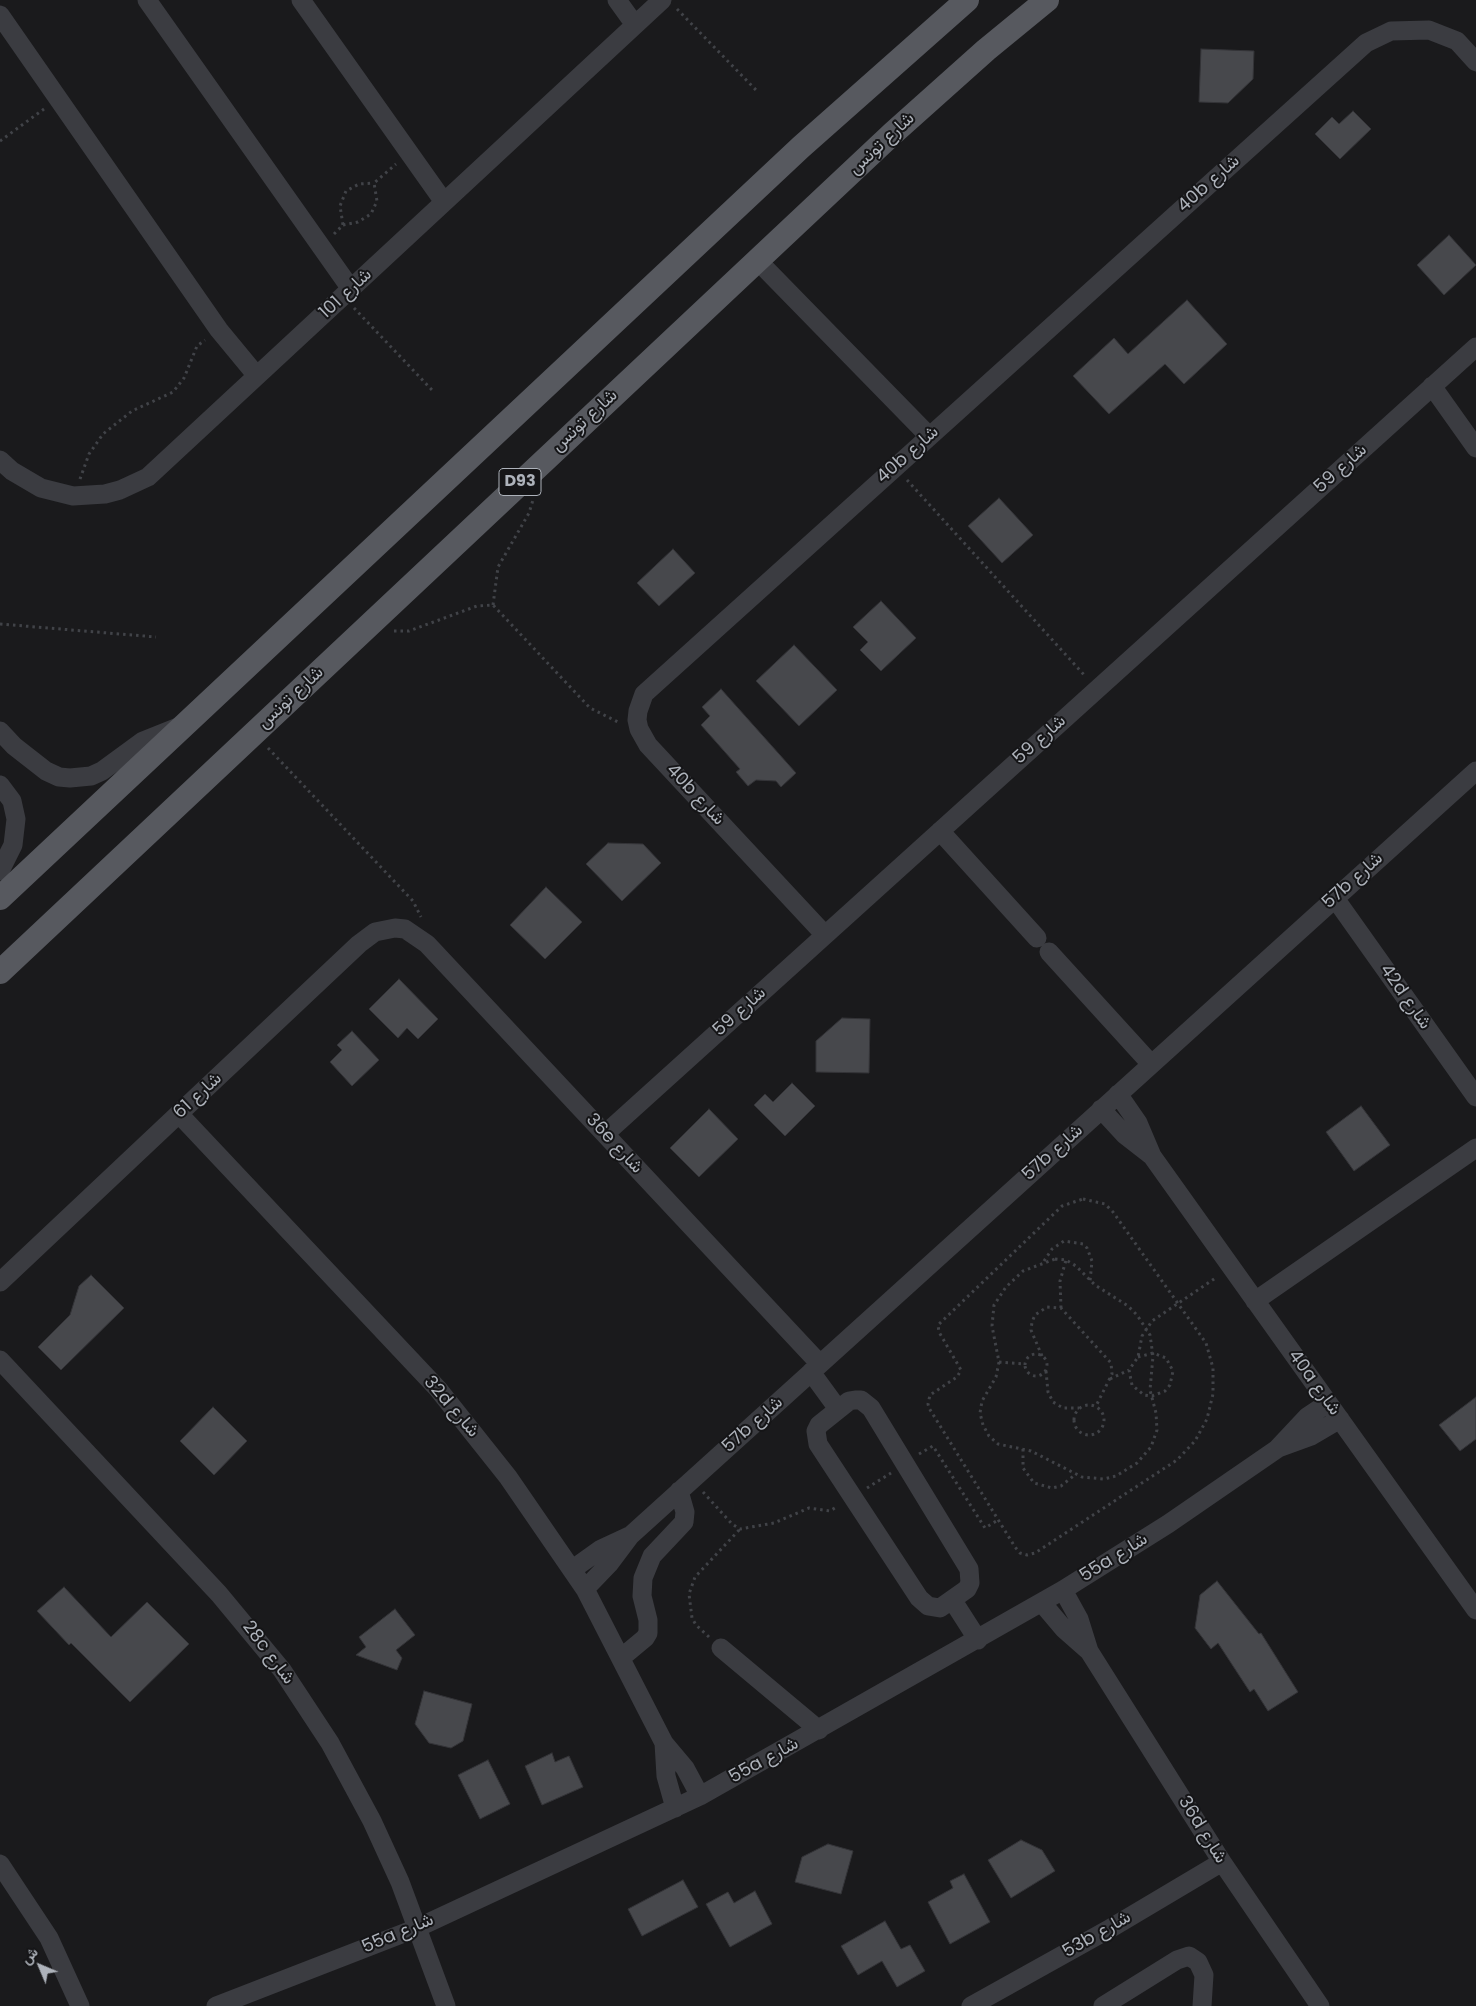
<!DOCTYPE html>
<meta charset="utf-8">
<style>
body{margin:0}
#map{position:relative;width:1476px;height:2006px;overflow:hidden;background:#1a1a1c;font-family:Poppins,Vazirmatn,sans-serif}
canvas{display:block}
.north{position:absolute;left:15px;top:1941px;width:50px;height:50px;-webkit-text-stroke:4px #151517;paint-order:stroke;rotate:315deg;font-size:14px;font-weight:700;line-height:20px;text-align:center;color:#adb2ba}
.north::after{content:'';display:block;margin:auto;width:18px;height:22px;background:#adb2ba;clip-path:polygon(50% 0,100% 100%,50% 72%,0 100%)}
</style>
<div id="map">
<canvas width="1476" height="2006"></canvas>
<div class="north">ش</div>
</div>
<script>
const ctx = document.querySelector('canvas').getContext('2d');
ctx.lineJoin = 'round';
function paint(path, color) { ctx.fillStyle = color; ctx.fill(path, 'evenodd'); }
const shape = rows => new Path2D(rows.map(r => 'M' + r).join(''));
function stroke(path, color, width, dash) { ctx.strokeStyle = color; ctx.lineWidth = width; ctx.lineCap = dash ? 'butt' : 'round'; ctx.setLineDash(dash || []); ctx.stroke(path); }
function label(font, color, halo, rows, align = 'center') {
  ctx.font = font + ' Poppins,Vazirmatn,sans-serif'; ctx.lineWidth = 4; ctx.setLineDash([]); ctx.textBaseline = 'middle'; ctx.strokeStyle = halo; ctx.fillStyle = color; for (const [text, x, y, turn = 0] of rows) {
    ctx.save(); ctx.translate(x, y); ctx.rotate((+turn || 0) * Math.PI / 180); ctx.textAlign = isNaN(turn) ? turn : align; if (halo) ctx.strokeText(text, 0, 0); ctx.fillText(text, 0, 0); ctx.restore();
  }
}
const building = shape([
 [1201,49,1254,51,1253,79,1228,103,1199,102,1201,49],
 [1353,111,1371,129,1340,159,1315,134,1332,117,1339,124,1353,111],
 [1449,235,1476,265,1444,295,1417,265,1449,235],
 [1187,300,1227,344,1184,384,1165,364,1109,414,1073,376,1114,338,1128,354,1187,300],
 [999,498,1033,535,1002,563,968,526,999,498],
 [673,549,695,573,659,606,637,583,673,549],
 [881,601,916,638,881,671,860,650,868,642,853,627,881,601],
 [794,645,837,690,799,726,756,681,794,645],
 [721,689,796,773,781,787,776,781,756,780,748,786,736,772,740,769,701,725,710,716,702,707,721,689],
 [608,843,643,844,661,863,622,901,586,864,608,843],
 [546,887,582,922,545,959,510,925,546,887],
 [399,979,438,1019,418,1039,407,1028,398,1038,369,1009,399,979],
 [842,1018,870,1019,869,1073,816,1072,816,1041,842,1018],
 [352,1031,379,1060,352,1086,330,1062,342,1050,337,1045,352,1031],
 [792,1083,815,1106,785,1136,754,1105,765,1094,773,1102,792,1083],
 [1361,1106,1390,1145,1354,1171,1326,1132,1361,1106],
 [709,1109,738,1139,699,1177,670,1148,709,1109],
 [91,1275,124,1308,61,1370,38,1347,70,1315,79,1286,91,1275],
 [1476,1397,1476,1439,1460,1451,1439,1425,1476,1397],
 [213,1407,247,1441,214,1475,180,1441,213,1407],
 [1217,1581,1259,1634,1261,1633,1298,1692,1268,1711,1254,1689,1250,1692,1218,1643,1211,1649,1195,1628,1200,1595,1217,1581],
 [64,1587,111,1637,147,1602,189,1644,130,1702,71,1643,69,1645,37,1611,64,1587],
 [395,1609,415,1635,396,1650,402,1658,397,1670,356,1655,366,1647,359,1637,395,1609],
 [424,1691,472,1704,463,1741,451,1748,429,1743,415,1724,424,1691],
 [552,1753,555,1762,569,1756,583,1787,542,1805,525,1766,552,1753],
 [488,1760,510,1804,480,1819,458,1775,488,1760],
 [1021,1840,1042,1850,1055,1871,1011,1898,988,1860,1021,1840],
 [828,1844,853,1851,841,1894,795,1882,802,1857,828,1844],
 [964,1874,990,1922,950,1944,928,1902,953,1888,950,1881,964,1874],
 [683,1880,698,1907,642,1936,628,1909,683,1880],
 [755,1891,772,1924,730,1947,706,1904,728,1892,734,1903,755,1891],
 [885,1921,901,1949,910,1945,925,1971,897,1987,882,1961,858,1975,841,1946,885,1921]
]);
paint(building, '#47484c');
stroke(building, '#343438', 1);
stroke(shape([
 [677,9,756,90],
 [0,141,44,109],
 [343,225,358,222,371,214,377,201,374,183,396,164],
 [334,234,343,225,340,206,346,191,359,184,374,183],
 [354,308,432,390],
 [80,479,89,454,103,434,132,411,173,392,184,378,197,346,205,340],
 [907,480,1086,677],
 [493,605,498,567,529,513,533,500],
 [0,624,156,637],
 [394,631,409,631,477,606,493,605,590,708,620,723],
 [268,748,413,901,421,917],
 [1083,1199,1105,1204,1113,1212,1206,1343,1213,1368,1213,1394,1207,1419,1195,1441,1177,1460,1035,1553,1027,1555,1020,1553,1015,1547,929,1408,928,1404,930,1395,957,1377,961,1370,939,1332,938,1325,1062,1206,1083,1199],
 [1055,1259,1066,1260,1076,1266,1095,1285,1128,1306,1137,1315,1150,1335,1153,1356,1150,1390,1156,1413,1157,1430,1151,1447,1137,1463,1116,1476,1104,1479,1082,1477,1031,1451,998,1444,989,1436,983,1425,980,1413,982,1401,996,1377,999,1362,992,1326,994,1305,1006,1287,1023,1271,1055,1259],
 [1044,1261,1052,1249,1064,1241,1083,1244,1087,1248,1092,1261,1090,1281],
 [1061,1308,1060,1281,1066,1260],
 '1025 1365a11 11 0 1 1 22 0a11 11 0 1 1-22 0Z',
 [1042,1356,1031,1330,1032,1322,1035,1315,1047,1307,1061,1308,1111,1363,1112,1374,1096,1406],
 [1138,1357,1153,1353,1166,1358,1173,1371,1170,1385,1165,1391,1152,1396,1144,1395,1132,1385,1129,1370,1138,1357,1142,1336,1152,1321,1217,1277],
 [999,1362,1025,1364],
 [1046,1371,1048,1392,1053,1402,1063,1408,1079,1408],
 [1110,1379,1129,1370],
 '1074 1420a15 15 0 1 1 30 0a15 15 0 1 1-30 0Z',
 [1023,1449,1023,1468,1034,1483,1052,1488,1061,1486,1076,1474],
 [919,1454,933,1446,985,1528,998,1520],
 [867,1488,891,1473],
 [703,1492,732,1524,740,1529,774,1523,809,1508,830,1511,838,1506],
 [709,1637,696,1625,692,1618,689,1594,695,1577,740,1529]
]), '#414348', 3, [2.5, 4]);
stroke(shape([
 [147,0,351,289],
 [301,0,444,202],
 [617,0,635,25],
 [0,15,219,330,257,376],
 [757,260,929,436],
 [1432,386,1476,448],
 [0,460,12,471,41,488,73,496,105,494,120,490,148,477,662,0],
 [0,731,14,746,46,771,59,777,70,778,91,776,102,771,143,741,183,725],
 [0,785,12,801,16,819,13,845,0,871],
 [940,831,1037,938],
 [1334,897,1476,1097],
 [825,935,648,745,639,729,637,720,638,711,644,694,1366,43,1391,31,1429,30,1457,41,1476,62],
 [1049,952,1151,1064],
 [1118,1094,1138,1123,1152,1156,1476,1610],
 [1101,1109,1125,1135,1152,1156],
 [179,1114,438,1389,508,1477,585,1589,664,1743,685,1768,700,1796],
 [605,1134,1476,347],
 [0,1282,359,944,375,932,395,928,405,929,427,944,820,1364],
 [1255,1301,1476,1148],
 [0,1360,219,1594,282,1670,330,1743,372,1821,400,1882,446,2006],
 [811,1372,838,1409],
 [855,1400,861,1400,871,1408,969,1569,970,1583,967,1589,940,1608,928,1606,919,1598,818,1444,816,1431,819,1425,849,1401,855,1400],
 [1278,1448,1311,1436,1340,1419],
 [573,1569,601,1549,629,1536],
 [585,1589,609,1564,630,1536,1476,771],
 [1063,1590,1079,1619,1089,1651,1222,1862,1320,2006],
 [953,1601,978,1640],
 [1042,1603,1064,1629,1089,1651],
 [721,1648,819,1730],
 [621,1658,645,1638,648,1633,648,1620,642,1596,643,1578,652,1556,684,1522,685,1512,679,1491],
 [664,1743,666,1776,675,1808],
 [0,1864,49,1938,80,2006],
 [216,2006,417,1928,700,1796,1063,1590,1168,1524,1277,1449,1307,1417,1328,1403],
 [971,2006,1111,1928,1222,1862],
 [1103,2006,1177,1960,1189,1956,1198,1962,1204,1975,1202,2006]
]), '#3b3c41', 19);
stroke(shape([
 [0,898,801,147,967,0],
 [0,972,892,134,986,50,1047,0]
]), '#57595f', 24);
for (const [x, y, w] of [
 [520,482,42]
]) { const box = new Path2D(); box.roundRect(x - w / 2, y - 13.5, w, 27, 4); ctx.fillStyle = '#151517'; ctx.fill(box); stroke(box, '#adb2ba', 1); }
label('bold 16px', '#adb2ba', null, [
 ["D93",520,482]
]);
label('18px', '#adb2ba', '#151517', [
 ["شارع تونس",882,144,-43],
 ["40b شارع",1209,184,-42],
 ["شارع 101",346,294,-43],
 ["شارع تونس",585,421,-43],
 ["40b شارع",908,455,-42],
 ["شارع 59",1341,469,-42],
 ["شارع تونس",291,698,-43],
 ["شارع 59",1040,740,-42],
 ["40b شارع",695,795,47],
 ["57b شارع",1353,881,-42],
 ["42d شارع",1405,997,55],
 ["شارع 59",740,1012,-42],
 ["شارع 61",198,1096,-43],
 ["36e شارع",614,1144,47],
 ["57b شارع",1053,1153,-42],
 ["40a شارع",1314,1383,54],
 ["32d شارع",451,1407,49],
 ["57b شارع",753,1425,-42],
 ["55a شارع",1114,1558,-32],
 ["28c شارع",268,1653,53],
 ["55a شارع",764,1761,-29],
 ["36d شارع",1202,1830,58],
 ["55a شارع",398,1934,-23],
 ["53b شارع",1097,1935,-30]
]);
</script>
